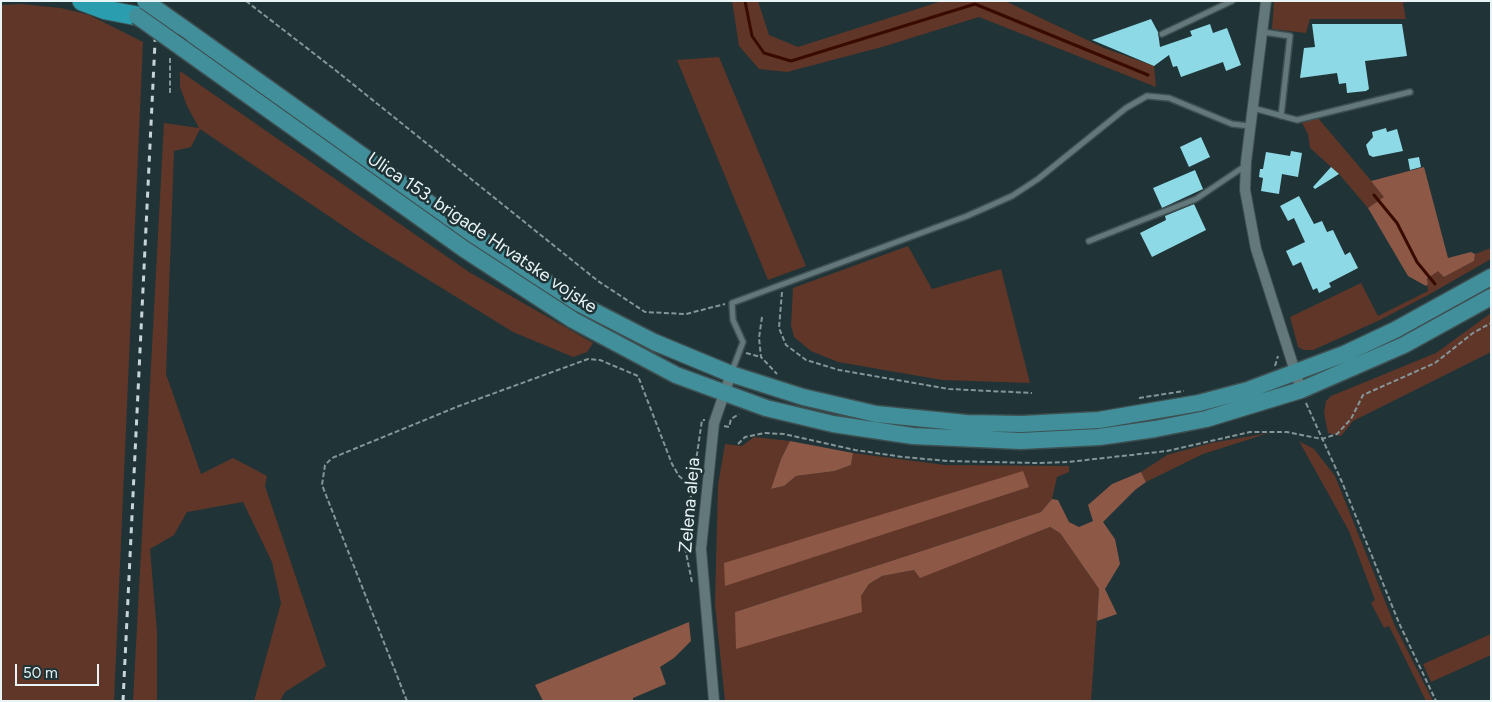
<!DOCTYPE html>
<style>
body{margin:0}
#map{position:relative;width:1492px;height:702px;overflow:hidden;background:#203336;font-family:Figtree,sans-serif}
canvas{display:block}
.frame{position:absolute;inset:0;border:2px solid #e8f4f6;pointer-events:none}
.scale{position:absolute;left:15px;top:664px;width:84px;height:22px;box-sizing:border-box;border:2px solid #e8f4f6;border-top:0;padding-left:6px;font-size:15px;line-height:18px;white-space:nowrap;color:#e8f4f6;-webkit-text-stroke:4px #203336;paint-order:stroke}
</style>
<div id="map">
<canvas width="1492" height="702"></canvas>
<div class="frame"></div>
<div class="scale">50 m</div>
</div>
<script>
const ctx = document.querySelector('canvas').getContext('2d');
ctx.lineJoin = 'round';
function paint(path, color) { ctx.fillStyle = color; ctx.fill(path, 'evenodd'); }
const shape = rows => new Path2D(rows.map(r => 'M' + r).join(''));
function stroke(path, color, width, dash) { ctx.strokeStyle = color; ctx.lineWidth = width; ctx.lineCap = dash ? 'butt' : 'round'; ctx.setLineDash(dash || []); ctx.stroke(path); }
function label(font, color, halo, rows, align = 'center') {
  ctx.font = font + ' Figtree,sans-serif'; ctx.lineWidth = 5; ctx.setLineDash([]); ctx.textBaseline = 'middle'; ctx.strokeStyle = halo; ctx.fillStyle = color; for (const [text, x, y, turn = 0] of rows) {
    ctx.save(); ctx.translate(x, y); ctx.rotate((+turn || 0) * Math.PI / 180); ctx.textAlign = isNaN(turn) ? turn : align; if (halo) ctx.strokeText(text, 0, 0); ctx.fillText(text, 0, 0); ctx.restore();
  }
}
paint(shape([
 [732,1,758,1,769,35,798,47,942,1,1005,1,1104,48,1154,66,1156,87,979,17,882,47,787,72,759,69,739,46],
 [1274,1,1410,1,1403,3,1406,19,1310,19,1306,33,1272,29],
 [20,4,61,8,89,15,143,42,114,701,1,701,1,5],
 [719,57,806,266,768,280,677,60],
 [180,71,469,272,593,343,587,352,573,357,513,332,364,240,200,129,191,147,174,151,166,374,201,474,233,458,267,476,265,486,326,666,285,692,280,701,254,701,281,603,272,562,243,502,187,512,174,535,150,549,157,632,157,701,133,701,164,123,199,128,187,106,180,87],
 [1318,118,1385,197,1368,208,1339,174,1310,148,1308,134,1302,123],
 [908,246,932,289,1001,269,1030,383,942,380,838,362,811,351,794,337,791,325,793,288],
 [1491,248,1491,259,1430,294,1380,320,1313,350,1304,350,1298,347,1290,317,1361,283,1378,316,1428,291,1427,280,1438,270,1444,277,1474,261,1475,254],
 [1491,313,1491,352,1353,421,1341,436,1328,433,1324,413,1326,401,1331,396,1436,353],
 [1269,433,1203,454,1146,482,1141,472,1167,455,1211,443],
 [754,437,790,441,781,459,772,489,784,486,796,476,835,471,851,465,853,453,945,465,1069,466,1069,472,1057,477,1052,499,1041,512,735,612,861,596,869,584,882,576,914,570,921,577,1050,527,1060,533,1099,589,1091,701,725,701,715,605,718,485,725,444,742,446],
 [1299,441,1314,449,1335,476,1395,626,1433,701,1426,701,1389,626,1384,628,1371,603,1375,600,1349,531],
 [1491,634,1491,655,1431,682,1423,664]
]), '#5f3628');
paint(shape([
 [1424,167,1448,258,1471,252,1475,254,1474,261,1444,277,1438,271,1427,279,1428,284,1426,286,1408,276,1368,208,1384,197,1371,181],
 [790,441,853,453,851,465,835,471,796,476,784,486,771,489,781,459],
 [1023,471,1029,487,725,586,724,563],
 [1141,472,1146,482,1135,490,1103,522,1115,539,1120,564,1105,589,1117,614,1097,621,1099,589,1060,533,1050,527,920,578,914,570,882,576,869,584,861,596,862,612,736,649,735,612,1041,512,1052,499,1058,500,1069,522,1079,527,1093,521,1088,505,1112,484],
 [689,622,691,641,674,658,660,667,666,684,633,698,633,701,543,701,535,685]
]), '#8d5846');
stroke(shape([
 [745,1,752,36,764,53,791,61,975,4,1148,75],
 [1374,195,1397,223,1417,262,1435,284]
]), '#390b00', 3);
paint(shape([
 [1151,19,1158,32,1160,47,1192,36,1190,31,1210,24,1213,33,1227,28,1241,65,1226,71,1223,62,1181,77,1177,66,1173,67,1169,55,1154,66,1092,40],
 [1312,24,1402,24,1407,56,1365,61,1369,89,1366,91,1347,93,1346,83,1339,84,1337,73,1300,78,1304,48,1315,47],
 [1386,128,1387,132,1397,129,1403,151,1373,157,1369,155,1366,145,1373,137,1372,132],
 [1201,137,1210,157,1189,167,1180,147],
 [1291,151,1302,153,1298,177,1282,174,1279,194,1261,191,1263,178,1259,177,1260,169,1263,169,1266,152,1290,156],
 [1419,157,1421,167,1410,170,1408,159],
 [1331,167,1339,174,1315,189,1313,187],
 [1195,170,1203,189,1162,208,1153,188],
 [1299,196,1314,224,1322,221,1327,232,1333,230,1345,255,1350,252,1358,268,1329,283,1331,287,1319,293,1317,288,1313,290,1301,262,1293,266,1286,251,1305,242,1294,218,1288,221,1280,206],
 [1194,204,1206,230,1152,257,1140,233,1166,220,1165,216]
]), '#8ed9e6');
const service = shape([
 [1263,32,1290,36,1281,116],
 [1162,34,1232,1],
 [1253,108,1297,120,1410,92],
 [1089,241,1196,199,1245,166],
 [732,371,743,342,733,320,732,303,967,216,1012,196,1038,179,1126,108,1147,96,1169,98,1232,124,1250,126]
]);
const minor = shape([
 [1266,1,1246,162,1245,190,1256,249,1301,390],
 [714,701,701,549,714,423,731,374]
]);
const primary = shape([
 [182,27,471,233,580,304,654,342,731,374,803,397,876,414,966,423,1022,424,1099,420,1199,403,1248,390,1344,354,1395,330,1491,277],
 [182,48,464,249,573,320,676,375,766,408,833,424,913,436,1021,441,1099,437,1155,429,1206,419,1301,390,1404,345,1491,297]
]);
const motorway = shape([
 [82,1,106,10,137,16]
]);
stroke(service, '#3e4f51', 8);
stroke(minor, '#3e4f51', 12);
stroke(primary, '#3e4f51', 19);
stroke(motorway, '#3e4f51', 21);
stroke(shape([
 [246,1,334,69,598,281,645,312,686,314,725,304],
 [170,93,170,56],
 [782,292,779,328,786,345,806,360,839,370,949,389,1032,393],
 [762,317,759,338,761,357,777,374],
 [746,353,761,357],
 [1275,366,1278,356],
 [1139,398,1184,391],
 [1306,403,1342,482,1399,623,1436,701],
 [724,426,729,427,731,419,739,414],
 [738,444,745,437,765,433,784,434,855,450,903,457,948,461,1037,463,1068,462,1167,451,1250,432,1287,432,1322,439,1337,434,1351,419,1363,395,1435,363,1473,333,1491,323],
 [692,582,684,543,702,420,705,420],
 [407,701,322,485,325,465,332,458,459,406,588,359,600,360,638,376,672,464,679,476,691,486]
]), '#869597', 2, [5, 2.5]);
stroke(service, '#63787b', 5);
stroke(minor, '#63787b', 10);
stroke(primary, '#418f9a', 16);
stroke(motorway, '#2a9eae', 19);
stroke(shape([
 [123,701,157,1]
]), '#c8d5d8', 3, [6, 6]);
const primaryBridge = shape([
 [145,1,182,27],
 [137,16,182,48]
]);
stroke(primaryBridge, '#3e4f51', 19, []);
stroke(primaryBridge, '#418f9a', 16);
label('18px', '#e8f4f6', '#203336', [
 ["Ulica 153. brigade Hrvatske vojske",482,233,34],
 ["Zelena aleja",690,505,-85]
]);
</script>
